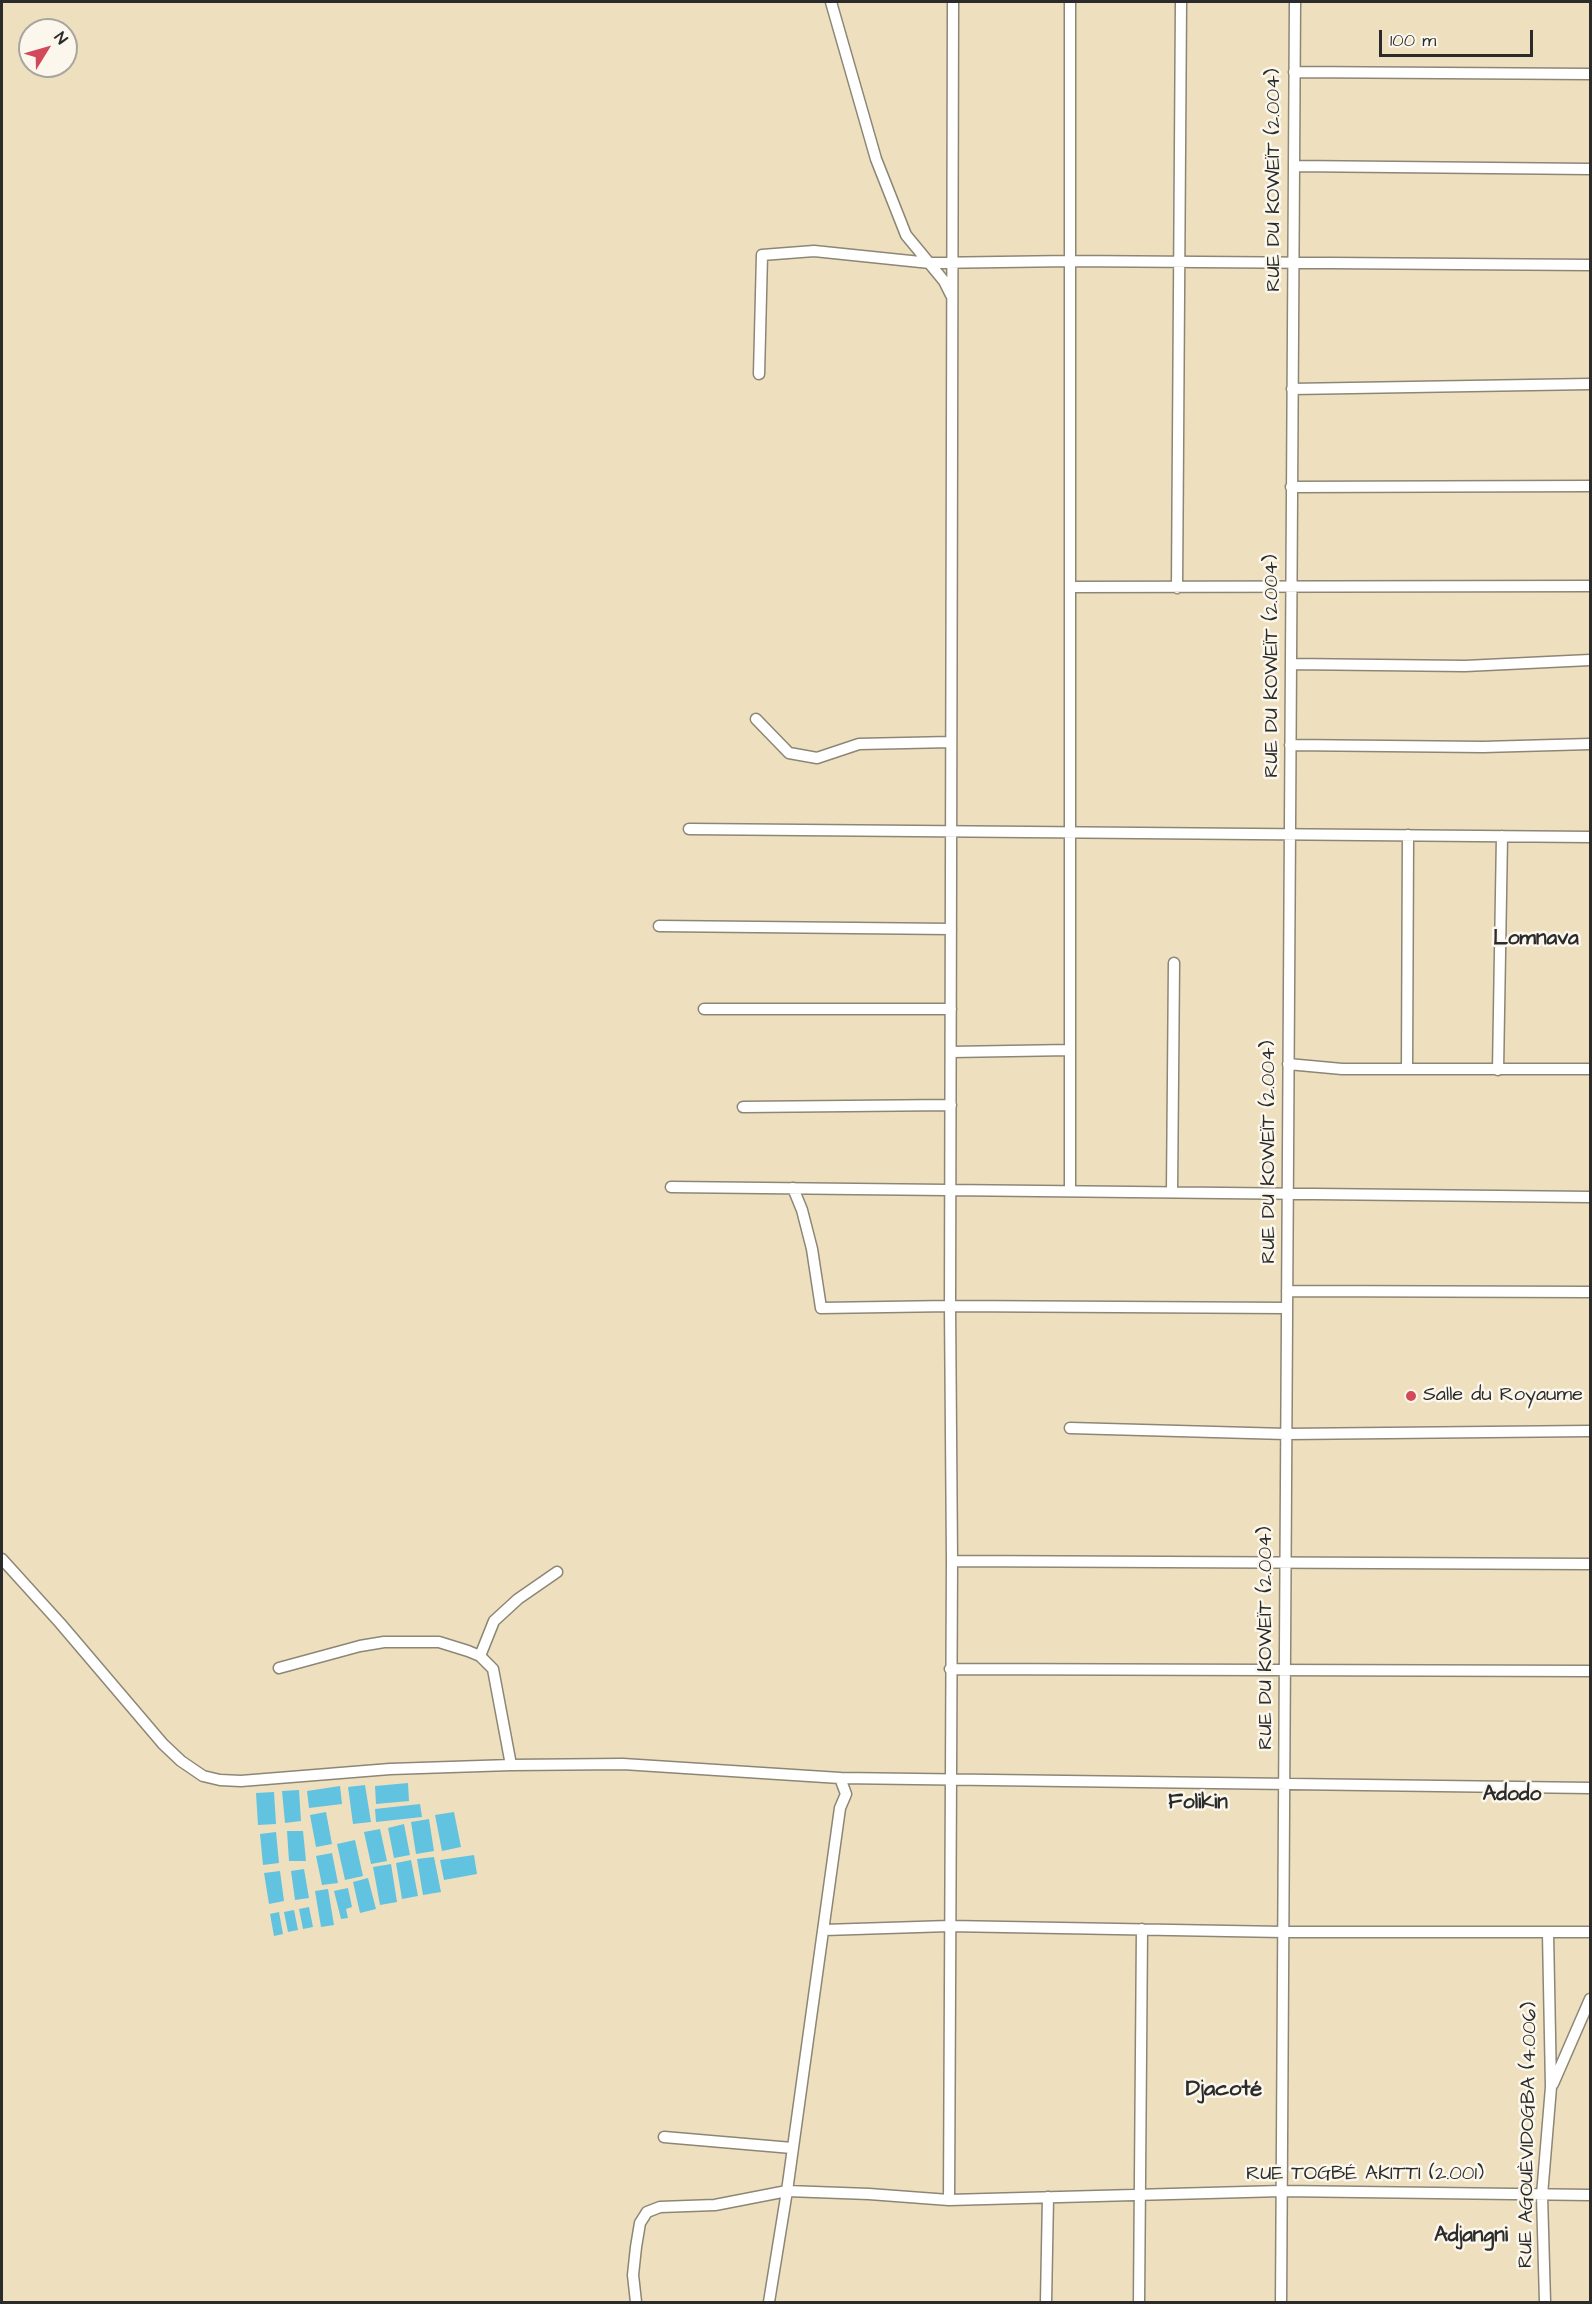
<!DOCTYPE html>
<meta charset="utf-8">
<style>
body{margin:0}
#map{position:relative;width:1592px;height:2304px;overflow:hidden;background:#eee0bf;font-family:"Architects Daughter",sans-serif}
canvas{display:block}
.frame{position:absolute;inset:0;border:3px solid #2b2b2b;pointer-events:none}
.north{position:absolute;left:18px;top:18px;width:60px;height:60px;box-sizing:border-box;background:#fbf7ec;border:2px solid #a8a59f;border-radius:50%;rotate:53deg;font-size:16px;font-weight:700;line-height:24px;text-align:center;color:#2b2b2b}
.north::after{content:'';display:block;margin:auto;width:21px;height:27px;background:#d1495b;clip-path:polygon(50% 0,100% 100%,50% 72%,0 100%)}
.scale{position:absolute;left:1379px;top:30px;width:154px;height:27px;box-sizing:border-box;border:3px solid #2b2b2b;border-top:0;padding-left:8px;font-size:18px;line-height:21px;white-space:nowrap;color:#2b2b2b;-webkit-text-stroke:4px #fbf7ec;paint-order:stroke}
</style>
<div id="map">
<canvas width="1592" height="2304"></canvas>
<div class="frame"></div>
<div class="north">N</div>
<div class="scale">100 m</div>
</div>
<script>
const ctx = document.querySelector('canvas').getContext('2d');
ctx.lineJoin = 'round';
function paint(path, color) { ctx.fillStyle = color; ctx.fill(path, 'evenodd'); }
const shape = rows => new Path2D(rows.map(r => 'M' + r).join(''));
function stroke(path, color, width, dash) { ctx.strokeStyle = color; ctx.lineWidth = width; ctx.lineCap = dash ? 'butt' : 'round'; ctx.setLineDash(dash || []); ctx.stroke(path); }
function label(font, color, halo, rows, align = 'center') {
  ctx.font = font + ' "Architects Daughter",sans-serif'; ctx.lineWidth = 5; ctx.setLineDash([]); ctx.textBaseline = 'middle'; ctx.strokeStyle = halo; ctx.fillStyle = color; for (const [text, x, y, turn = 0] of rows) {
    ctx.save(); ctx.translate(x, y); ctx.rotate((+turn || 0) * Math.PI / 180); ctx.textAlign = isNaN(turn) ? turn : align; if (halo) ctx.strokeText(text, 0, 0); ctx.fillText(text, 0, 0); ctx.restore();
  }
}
paint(shape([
 [408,1783,409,1801,376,1804,375,1786],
 [365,1785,371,1822,353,1824,348,1787],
 [340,1786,342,1804,309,1808,307,1791],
 [299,1790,301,1821,285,1823,282,1791],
 [274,1792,276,1824,258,1825,256,1793],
 [420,1804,422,1817,376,1822,375,1809],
 [326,1812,332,1844,316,1847,310,1815],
 [454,1812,461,1847,442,1851,435,1815],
 [429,1819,434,1851,416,1854,411,1822],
 [404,1824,410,1855,394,1858,388,1828],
 [380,1829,387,1861,371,1864,364,1832],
 [287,1831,303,1831,306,1861,289,1861],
 [276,1832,279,1863,263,1865,260,1834],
 [355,1840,363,1876,345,1880,337,1844],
 [332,1853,338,1883,322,1885,316,1856],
 [474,1855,477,1874,444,1880,440,1860],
 [434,1857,441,1892,423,1895,417,1859],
 [411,1860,418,1896,402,1899,396,1863],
 [391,1864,397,1902,380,1905,373,1867],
 [304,1869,309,1898,295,1900,291,1871],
 [280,1871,284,1901,269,1904,264,1873],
 [368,1878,376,1909,360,1913,353,1882],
 [348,1888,352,1907,346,1909,348,1918,341,1919,334,1891],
 [328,1889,334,1925,321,1927,315,1891],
 [309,1907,313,1927,303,1929,299,1909],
 [294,1910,298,1930,288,1932,284,1912],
 [279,1912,283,1934,274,1936,270,1914]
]), '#61c3df');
const minor = shape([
 [831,2,876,159,906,235,944,281,951,295],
 [1294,72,1590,74],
 [1294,166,1590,169],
 [759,374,762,255,814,251,930,263,1070,261,1590,265],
 [1292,389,1590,384],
 [1291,487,1590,486],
 [1070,587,1590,586],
 [1177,588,1181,2],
 [1291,664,1465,666,1590,660],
 [756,719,789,753,817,758,859,744,951,742],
 [1290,745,1483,747,1590,744],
 [689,829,1590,837],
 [659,926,951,929],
 [704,1009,951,1009],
 [951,1052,1070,1050],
 [1288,1064,1342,1069,1590,1069],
 [1407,1069,1408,835],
 [1498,1070,1502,836],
 [743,1107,951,1105],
 [671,1187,1590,1197],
 [793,1188,802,1210,812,1249,821,1308,950,1306,1287,1308],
 [1070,1191,1070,2],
 [1172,1192,1174,963],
 [1287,1291,1590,1292],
 [1070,1428,1286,1434,1590,1431],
 [2,1559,60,1623,163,1744,181,1761,203,1776,220,1780,241,1781,390,1769,511,1765,623,1764,840,1778,846,1794,840,1808,787,2191,769,2302],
 [952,1561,1590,1564],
 [480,1656,494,1621,518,1599,557,1572],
 [279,1668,360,1646,384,1642,439,1642,468,1651,480,1656,493,1669,511,1765],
 [950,1669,1590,1671],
 [840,1778,1590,1788],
 [824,1930,949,1926,1283,1932,1590,1932],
 [1553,2084,1590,1999],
 [664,2137,792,2148],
 [949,2200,952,1561,950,1306,953,2],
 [636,2302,633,2275,636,2247,640,2223,647,2212,660,2207,715,2205,787,2191,869,2194,949,2200,1282,2191,1590,2195],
 [1046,2302,1048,2197],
 [1139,2302,1142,1929],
 [1281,2302,1295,2],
 [1545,2302,1542,2195,1551,2087,1548,1933]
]);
stroke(minor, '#8c8675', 13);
stroke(minor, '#fff', 10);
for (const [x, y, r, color] of [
 [1411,1396,6,"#d1495b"]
]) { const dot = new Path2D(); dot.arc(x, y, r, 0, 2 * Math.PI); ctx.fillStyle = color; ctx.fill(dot); stroke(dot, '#fbf7ec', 2); }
label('20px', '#2b2b2b', '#fbf7ec', [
 ["RUE DU KOWEÏT (2.004)",1275,180,-90],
 ["RUE DU KOWEÏT (2.004)",1273,666,-90],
 ["RUE DU KOWEÏT (2.004)",1270,1152,-90],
 ["RUE DU KOWEÏT (2.004)",1267,1638,-90],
 ["RUE AGOUÈVIDOGBA (4.006)",1529,2135,-89],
 ["RUE TOGBÉ AKITTI (2.001)",1365,2175]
]);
label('20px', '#2b2b2b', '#fbf7ec', [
 ["Salle du Royaume",1423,1396]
], 'left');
label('bold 21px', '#2b2b2b', '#fbf7ec', [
 ["Lomnava",1536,940],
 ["Adodo",1512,1796],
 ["Folikin",1198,1804],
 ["Adjangni",1471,2237]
]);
label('bold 22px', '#2b2b2b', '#fbf7ec', [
 ["Djacoté",1224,2090]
]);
</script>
